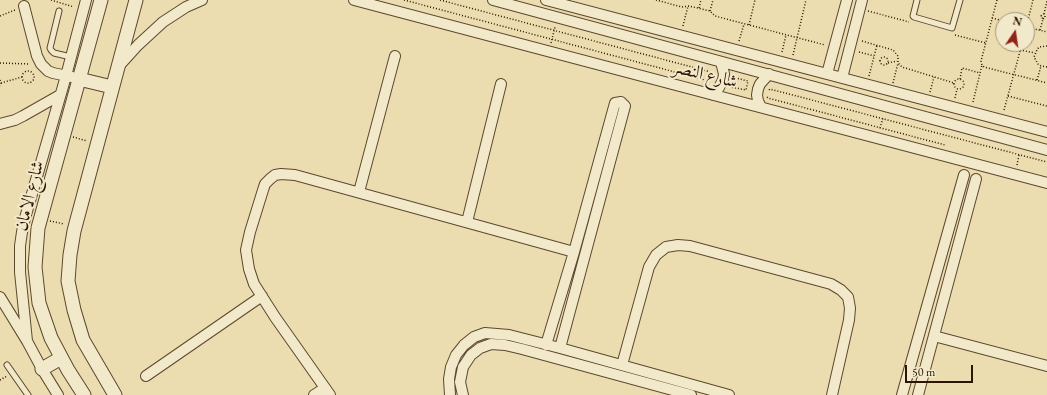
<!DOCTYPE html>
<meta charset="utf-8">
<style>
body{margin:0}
#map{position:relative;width:1047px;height:395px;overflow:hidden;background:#ebddaf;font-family:"EB Garamond",serif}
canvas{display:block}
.north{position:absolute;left:995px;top:12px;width:40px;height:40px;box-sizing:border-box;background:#f2e9cb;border:1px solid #a3957b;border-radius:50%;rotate:13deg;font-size:11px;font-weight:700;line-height:16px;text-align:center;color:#2c1603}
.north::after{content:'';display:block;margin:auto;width:14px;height:18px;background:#8f2418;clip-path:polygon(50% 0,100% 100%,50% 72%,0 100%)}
.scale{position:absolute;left:905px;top:365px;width:68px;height:18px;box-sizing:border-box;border:2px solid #2c1603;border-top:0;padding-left:5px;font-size:12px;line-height:14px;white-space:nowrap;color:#2c1603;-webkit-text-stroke:3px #f2e9cb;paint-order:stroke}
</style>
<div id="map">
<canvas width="1047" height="395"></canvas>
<div class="north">N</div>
<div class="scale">50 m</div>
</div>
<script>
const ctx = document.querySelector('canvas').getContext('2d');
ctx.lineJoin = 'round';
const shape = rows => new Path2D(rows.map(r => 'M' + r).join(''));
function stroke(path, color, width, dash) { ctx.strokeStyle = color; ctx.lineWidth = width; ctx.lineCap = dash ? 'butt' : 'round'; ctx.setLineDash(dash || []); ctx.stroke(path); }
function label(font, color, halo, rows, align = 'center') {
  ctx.font = font + ' "EB Garamond",Amiri,serif'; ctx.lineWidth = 4; ctx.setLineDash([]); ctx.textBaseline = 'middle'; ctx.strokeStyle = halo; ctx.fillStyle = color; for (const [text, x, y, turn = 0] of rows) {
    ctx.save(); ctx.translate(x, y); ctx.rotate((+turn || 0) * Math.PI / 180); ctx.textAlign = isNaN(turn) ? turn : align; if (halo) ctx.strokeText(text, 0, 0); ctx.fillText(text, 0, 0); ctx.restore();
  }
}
const service = shape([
 [917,0,913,16,914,17,952,28,960,0],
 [59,11,50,48,51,50,54,53,71,57],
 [7,365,28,395]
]);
const minor = shape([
 [354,0,1047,183],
 [493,0,1047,150],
 [546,0,1047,132],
 [24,6,37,56,41,64,48,71,53,73,72,77],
 [119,66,138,45,163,22,186,7,202,0],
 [827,74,847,0],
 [842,78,862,0],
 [713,95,717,91,723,80,724,74,721,62],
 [761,107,758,101,757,95,758,89,760,84,769,74],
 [0,124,15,120,23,116,60,95],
 [359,192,395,56],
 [467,222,501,84],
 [0,297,27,341,42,369,58,395],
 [934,336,1047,366],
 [27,341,20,272,20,246,22,232,25,218,66,76,86,0],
 [546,345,574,252,615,103,621,102,625,106,560,348],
 [622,365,649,267,656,255,666,247,678,245,690,246,831,284,841,290,848,297,850,308,849,320,832,395],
 [146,376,262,296],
 [314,395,325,388],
 [330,395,275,317,254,284,249,269,246,250,250,232,263,190,265,184,270,179,275,175,281,174,295,175,574,252],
 [450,395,449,379,451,367,456,355,464,345,474,337,485,333,509,335,560,348,729,395],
 [463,395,460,382,463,367,471,355,480,348,491,344,505,345,522,349,691,395],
 [902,395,964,175],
 [918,395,976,179]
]);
const tertiary = shape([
 [79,79,112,87],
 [42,369,61,358],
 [84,395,68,370,51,338,39,303,35,267,38,228,101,0],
 [115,395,83,340,74,310,68,281,70,255,74,231,136,0]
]);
stroke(service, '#5c482e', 7);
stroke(minor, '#5c482e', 12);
stroke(tertiary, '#5c482e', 15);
stroke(shape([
 [51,0,74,7],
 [404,0,705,80,707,80,710,76,709,72,707,71,440,0],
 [656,0,682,7,689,6,710,11,715,16,825,45],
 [997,0,981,61,982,65,984,67,1047,83],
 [699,8,701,0],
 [710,11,713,0],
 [868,11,909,22],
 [1044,14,1047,1],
 [0,16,15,10],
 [992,18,1003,21],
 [1027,24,1033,0],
 [749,25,755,0],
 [683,26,688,6],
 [1027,27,1047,32],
 [1040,30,1043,19,1041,16,1044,14,1045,15,1045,18,1043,19],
 [955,35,986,43],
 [739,41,744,24],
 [862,41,893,50,898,56,898,63,902,67,954,83],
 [551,43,555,27],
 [1047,46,1039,47,1037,50,1034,57,1038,64,1041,66,1047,67],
 [1020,50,1035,53],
 [782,52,786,35],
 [859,52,874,56],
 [793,55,806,0],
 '880 61a4 4 0 1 1 8 0a4 4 0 1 1-8 0Z',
 [0,63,30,64],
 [888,63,897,61],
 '22 77a6 6 0 1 1 12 0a6 6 0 1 1-12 0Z',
 [869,76,877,45],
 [732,77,748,81,746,90,731,87,732,77],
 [960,79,962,68,980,73],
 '954 84a5 5 0 1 1 10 0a5 5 0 1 1-10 0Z',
 [0,80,1,83,0,86],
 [1037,80,1041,66],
 [1,83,22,77],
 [893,83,898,63],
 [769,90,770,89,1047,162],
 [930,92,934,77],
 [1008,96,1047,106],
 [767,97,768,98,945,145],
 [955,98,957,89],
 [973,102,982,65],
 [1004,110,1022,44],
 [880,128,883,118],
 [73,137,87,141],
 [1017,165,1019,155],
 [50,221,64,224],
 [0,380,7,376]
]), '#2c1603', 1.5, [1, 2]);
stroke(service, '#f2e9cb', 5);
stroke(minor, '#f2e9cb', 10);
stroke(tertiary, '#f2e9cb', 13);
label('18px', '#2c1603', '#f2e9cb', [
 ["شارع النصر",705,75,14],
 ["شارع الامان",30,196,-76]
]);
</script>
